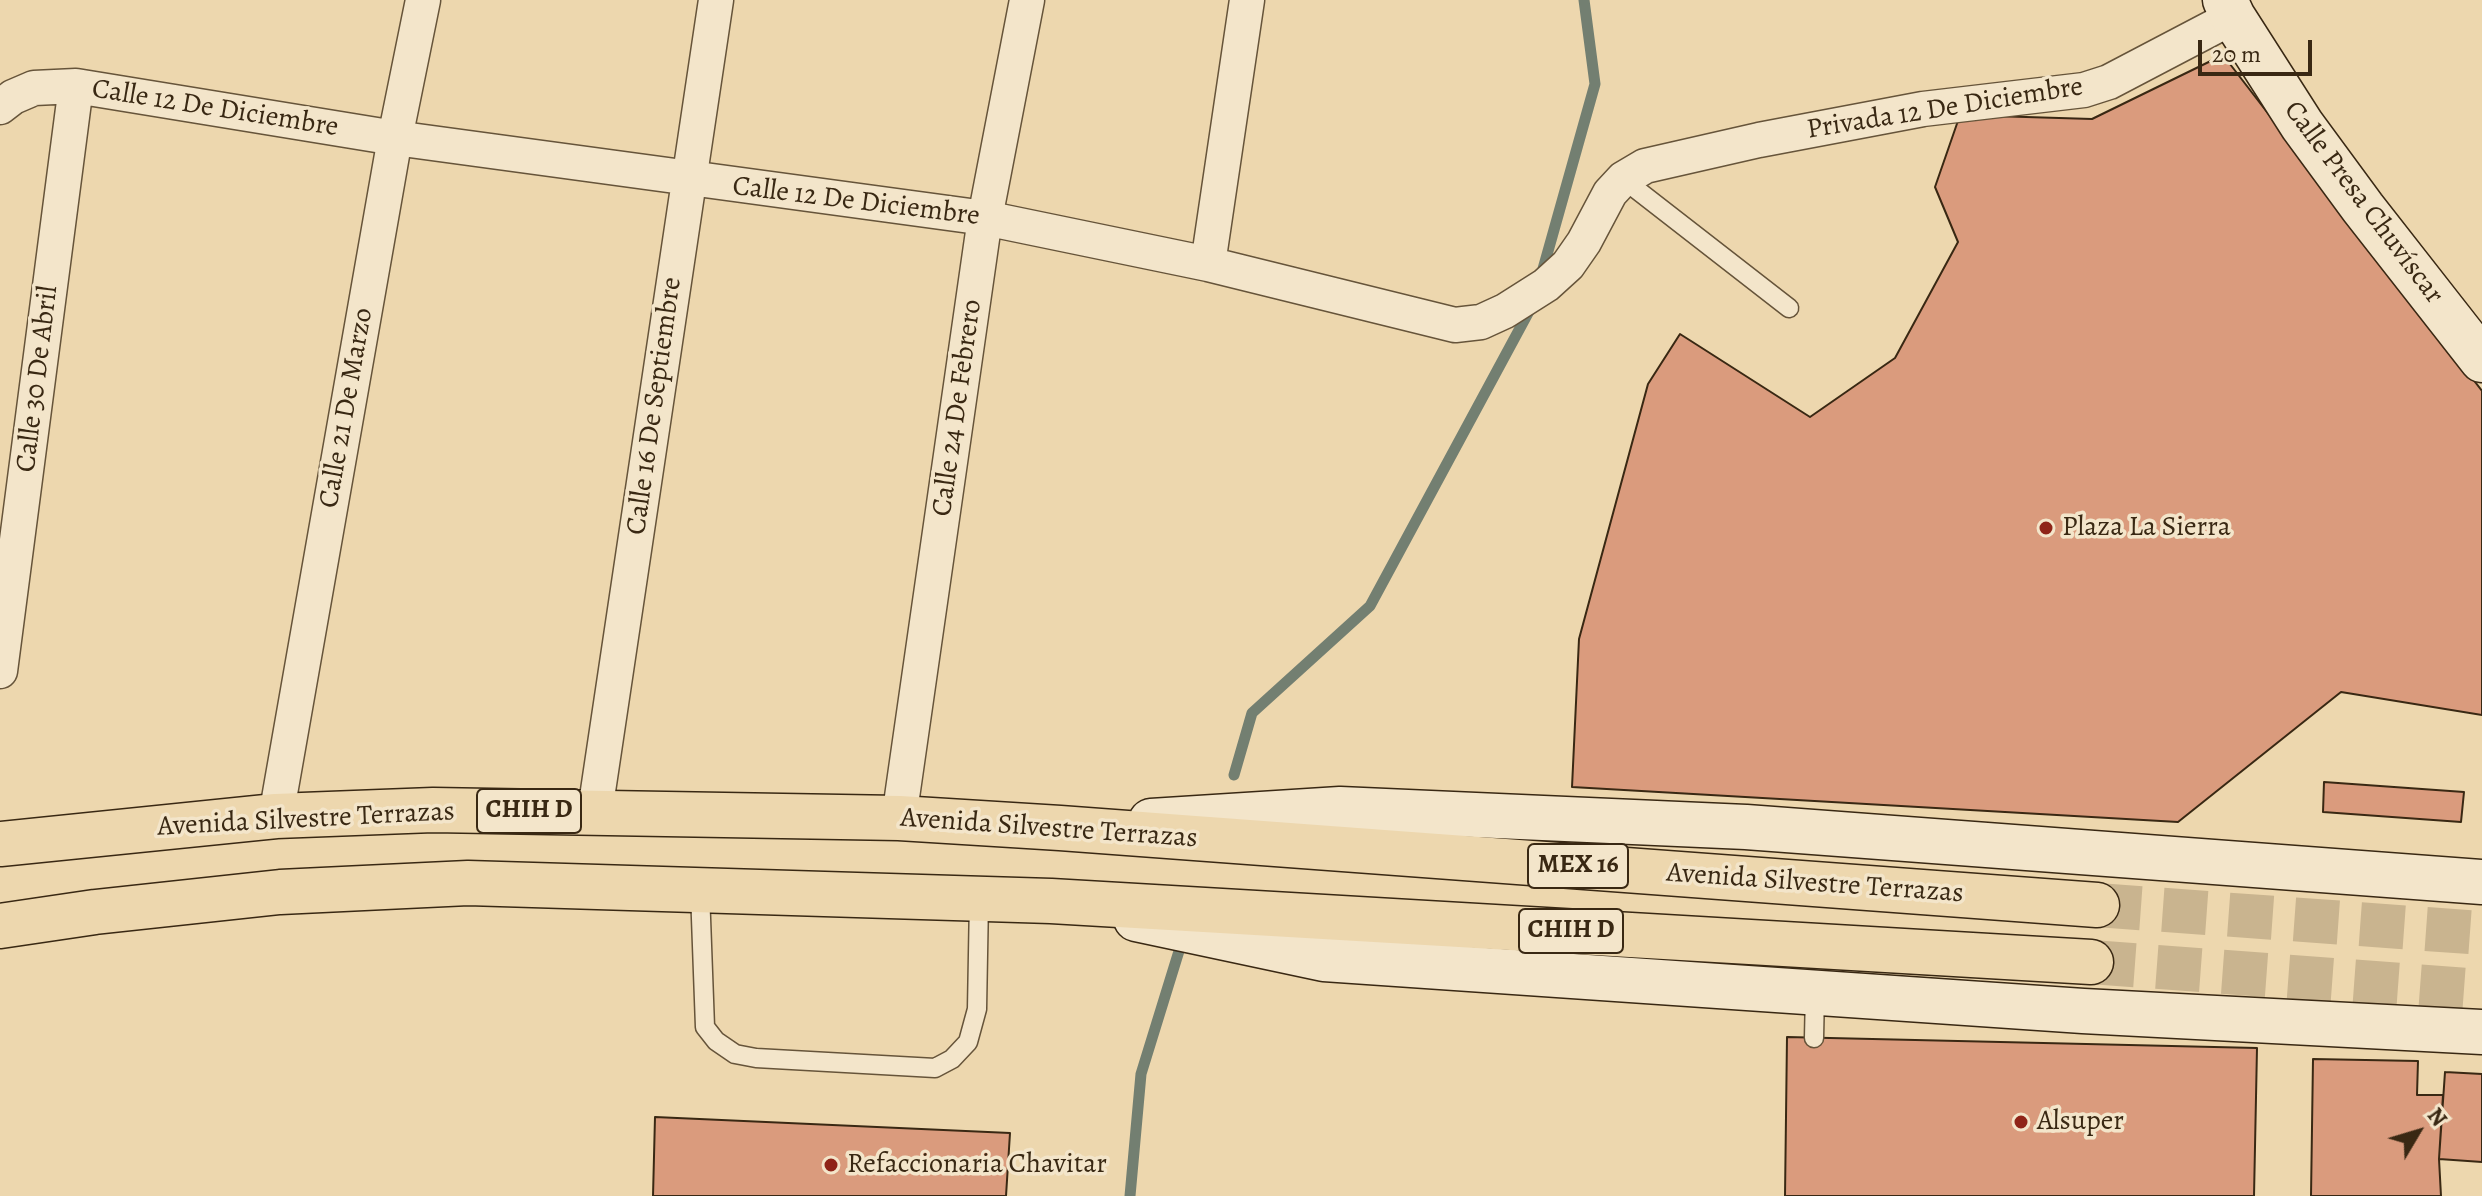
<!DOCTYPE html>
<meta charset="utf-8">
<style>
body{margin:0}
#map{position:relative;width:2482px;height:1196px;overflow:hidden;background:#edd7ae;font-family:Alegreya,serif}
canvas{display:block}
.north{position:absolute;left:2378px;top:1092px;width:80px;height:80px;-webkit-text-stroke:6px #f3e5ca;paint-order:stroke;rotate:52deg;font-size:22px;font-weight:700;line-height:32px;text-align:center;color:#392813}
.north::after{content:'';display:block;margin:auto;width:28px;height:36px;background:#392813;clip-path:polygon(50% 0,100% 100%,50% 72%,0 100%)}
.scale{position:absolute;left:2198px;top:40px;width:114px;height:36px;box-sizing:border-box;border:4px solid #392813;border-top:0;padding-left:10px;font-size:24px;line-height:28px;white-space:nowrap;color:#392813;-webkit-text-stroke:6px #f3e5ca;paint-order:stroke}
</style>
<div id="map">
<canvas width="2482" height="1196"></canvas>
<div class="north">N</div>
<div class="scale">20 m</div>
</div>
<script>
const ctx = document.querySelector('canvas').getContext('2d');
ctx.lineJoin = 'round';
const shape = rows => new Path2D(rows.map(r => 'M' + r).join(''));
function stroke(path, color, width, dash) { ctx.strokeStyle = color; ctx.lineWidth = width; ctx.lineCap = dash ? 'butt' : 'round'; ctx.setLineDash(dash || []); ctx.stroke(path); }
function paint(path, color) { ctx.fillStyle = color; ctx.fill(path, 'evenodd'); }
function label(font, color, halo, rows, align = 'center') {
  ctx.font = font + ' Alegreya,serif'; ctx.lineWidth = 7; ctx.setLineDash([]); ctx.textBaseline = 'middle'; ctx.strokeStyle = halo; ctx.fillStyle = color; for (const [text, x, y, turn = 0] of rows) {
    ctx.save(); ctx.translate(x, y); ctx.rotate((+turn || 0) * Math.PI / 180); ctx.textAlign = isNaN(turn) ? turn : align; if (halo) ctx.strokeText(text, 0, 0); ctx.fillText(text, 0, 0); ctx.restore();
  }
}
stroke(shape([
 [1541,276,1595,84,1584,0],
 [1234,775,1252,713,1370,606,1533,304],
 [1130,1196,1141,1074,1179,951]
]), '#737f71', 11);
const building = shape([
 [2223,55,2482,391,2482,715,2341,692,2178,822,1572,787,1579,639,1648,384,1680,334,1810,417,1895,358,1958,242,1935,187,1960,115,2092,119,2223,55],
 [2324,782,2464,792,2461,822,2323,812,2324,782],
 [1787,1037,2257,1048,2254,1196,1785,1196,1787,1037],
 [2313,1059,2418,1061,2417,1095,2443,1095,2439,1159,2441,1196,2311,1196,2313,1059],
 [2445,1072,2482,1074,2482,1162,2439,1159,2445,1072],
 [655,1117,1010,1133,1006,1196,653,1196,655,1117]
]);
paint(building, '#da9b7d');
stroke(building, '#392813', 2);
stroke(shape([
 [2097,905,2482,933],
 [2091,962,2482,991]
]), '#c9b48f', 44, [44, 22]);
const lane = shape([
 [1623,179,1789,308],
 [700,891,705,1027,716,1041,735,1054,756,1058,935,1068,952,1059,968,1042,977,1009,979,900],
 [1814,1038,1815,992]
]);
const street = shape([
 [0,107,13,97,34,88,76,86,395,138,985,218,1208,264,1455,325,1481,322,1505,311,1546,285,1568,265,1584,242,1610,193,1623,179,1645,166,1759,140,1923,109,2084,90,2109,82,2233,17],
 [1208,264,1247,0],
 [0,671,76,86],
 [595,811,716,0],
 [276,816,395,138,423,0],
 [899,818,985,218,1027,0]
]);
const secondary = shape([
 [2225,0,2233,17,2302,125,2363,208,2482,360],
 [1151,821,1340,809,1746,827,2482,882],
 [1136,919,1324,959,2083,1011,2482,1032]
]);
const highway = shape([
 [0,844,276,816,433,810,899,818,1060,828,2097,905],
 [0,926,95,912,280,892,468,883,1051,901,2091,962]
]);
stroke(lane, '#66543a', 21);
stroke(street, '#66543a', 37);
stroke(secondary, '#392813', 47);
stroke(highway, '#392813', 47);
stroke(lane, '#f3e5ca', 18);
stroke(street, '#f3e5ca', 34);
stroke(secondary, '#f3e5ca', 44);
stroke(highway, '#edd7ae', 44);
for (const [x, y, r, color] of [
 [2046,528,8,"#8f2418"],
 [2021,1122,8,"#8f2418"],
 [831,1165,8,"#8f2418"]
]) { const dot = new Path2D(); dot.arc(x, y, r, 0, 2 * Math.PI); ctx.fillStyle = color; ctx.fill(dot); stroke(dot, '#f3e5ca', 3); }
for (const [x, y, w] of [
 [529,811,104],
 [1578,866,100],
 [1571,931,104]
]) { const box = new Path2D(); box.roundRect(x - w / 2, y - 22, w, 44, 6); ctx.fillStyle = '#f3e5ca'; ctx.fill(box); stroke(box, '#392813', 2); }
label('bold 26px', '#392813', null, [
 ["CHIH D",529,811],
 ["MEX 16",1578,866],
 ["CHIH D",1571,931]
]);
label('28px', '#392813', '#f3e5ca', [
 ["Calle 12 De Diciembre",215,109,9],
 ["Privada 12 De Diciembre",1945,109,-9],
 ["Calle 12 De Diciembre",856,202,7],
 ["Calle Presa Chuvíscar",2363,203,53],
 ["Calle 30 De Abril",38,379,-83],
 ["Calle 16 De Septiembre",655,406,-82],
 ["Calle 21 De Marzo",347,408,-80],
 ["Calle 24 De Febrero",958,408,-82],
 ["Avenida Silvestre Terrazas",306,820,-3],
 ["Avenida Silvestre Terrazas",1049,829,4],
 ["Avenida Silvestre Terrazas",1815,884,4]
]);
label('28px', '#392813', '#f3e5ca', [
 ["Plaza La Sierra",2062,528],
 ["Alsuper",2037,1122],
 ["Refaccionaria Chavitar",847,1165]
], 'left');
</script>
